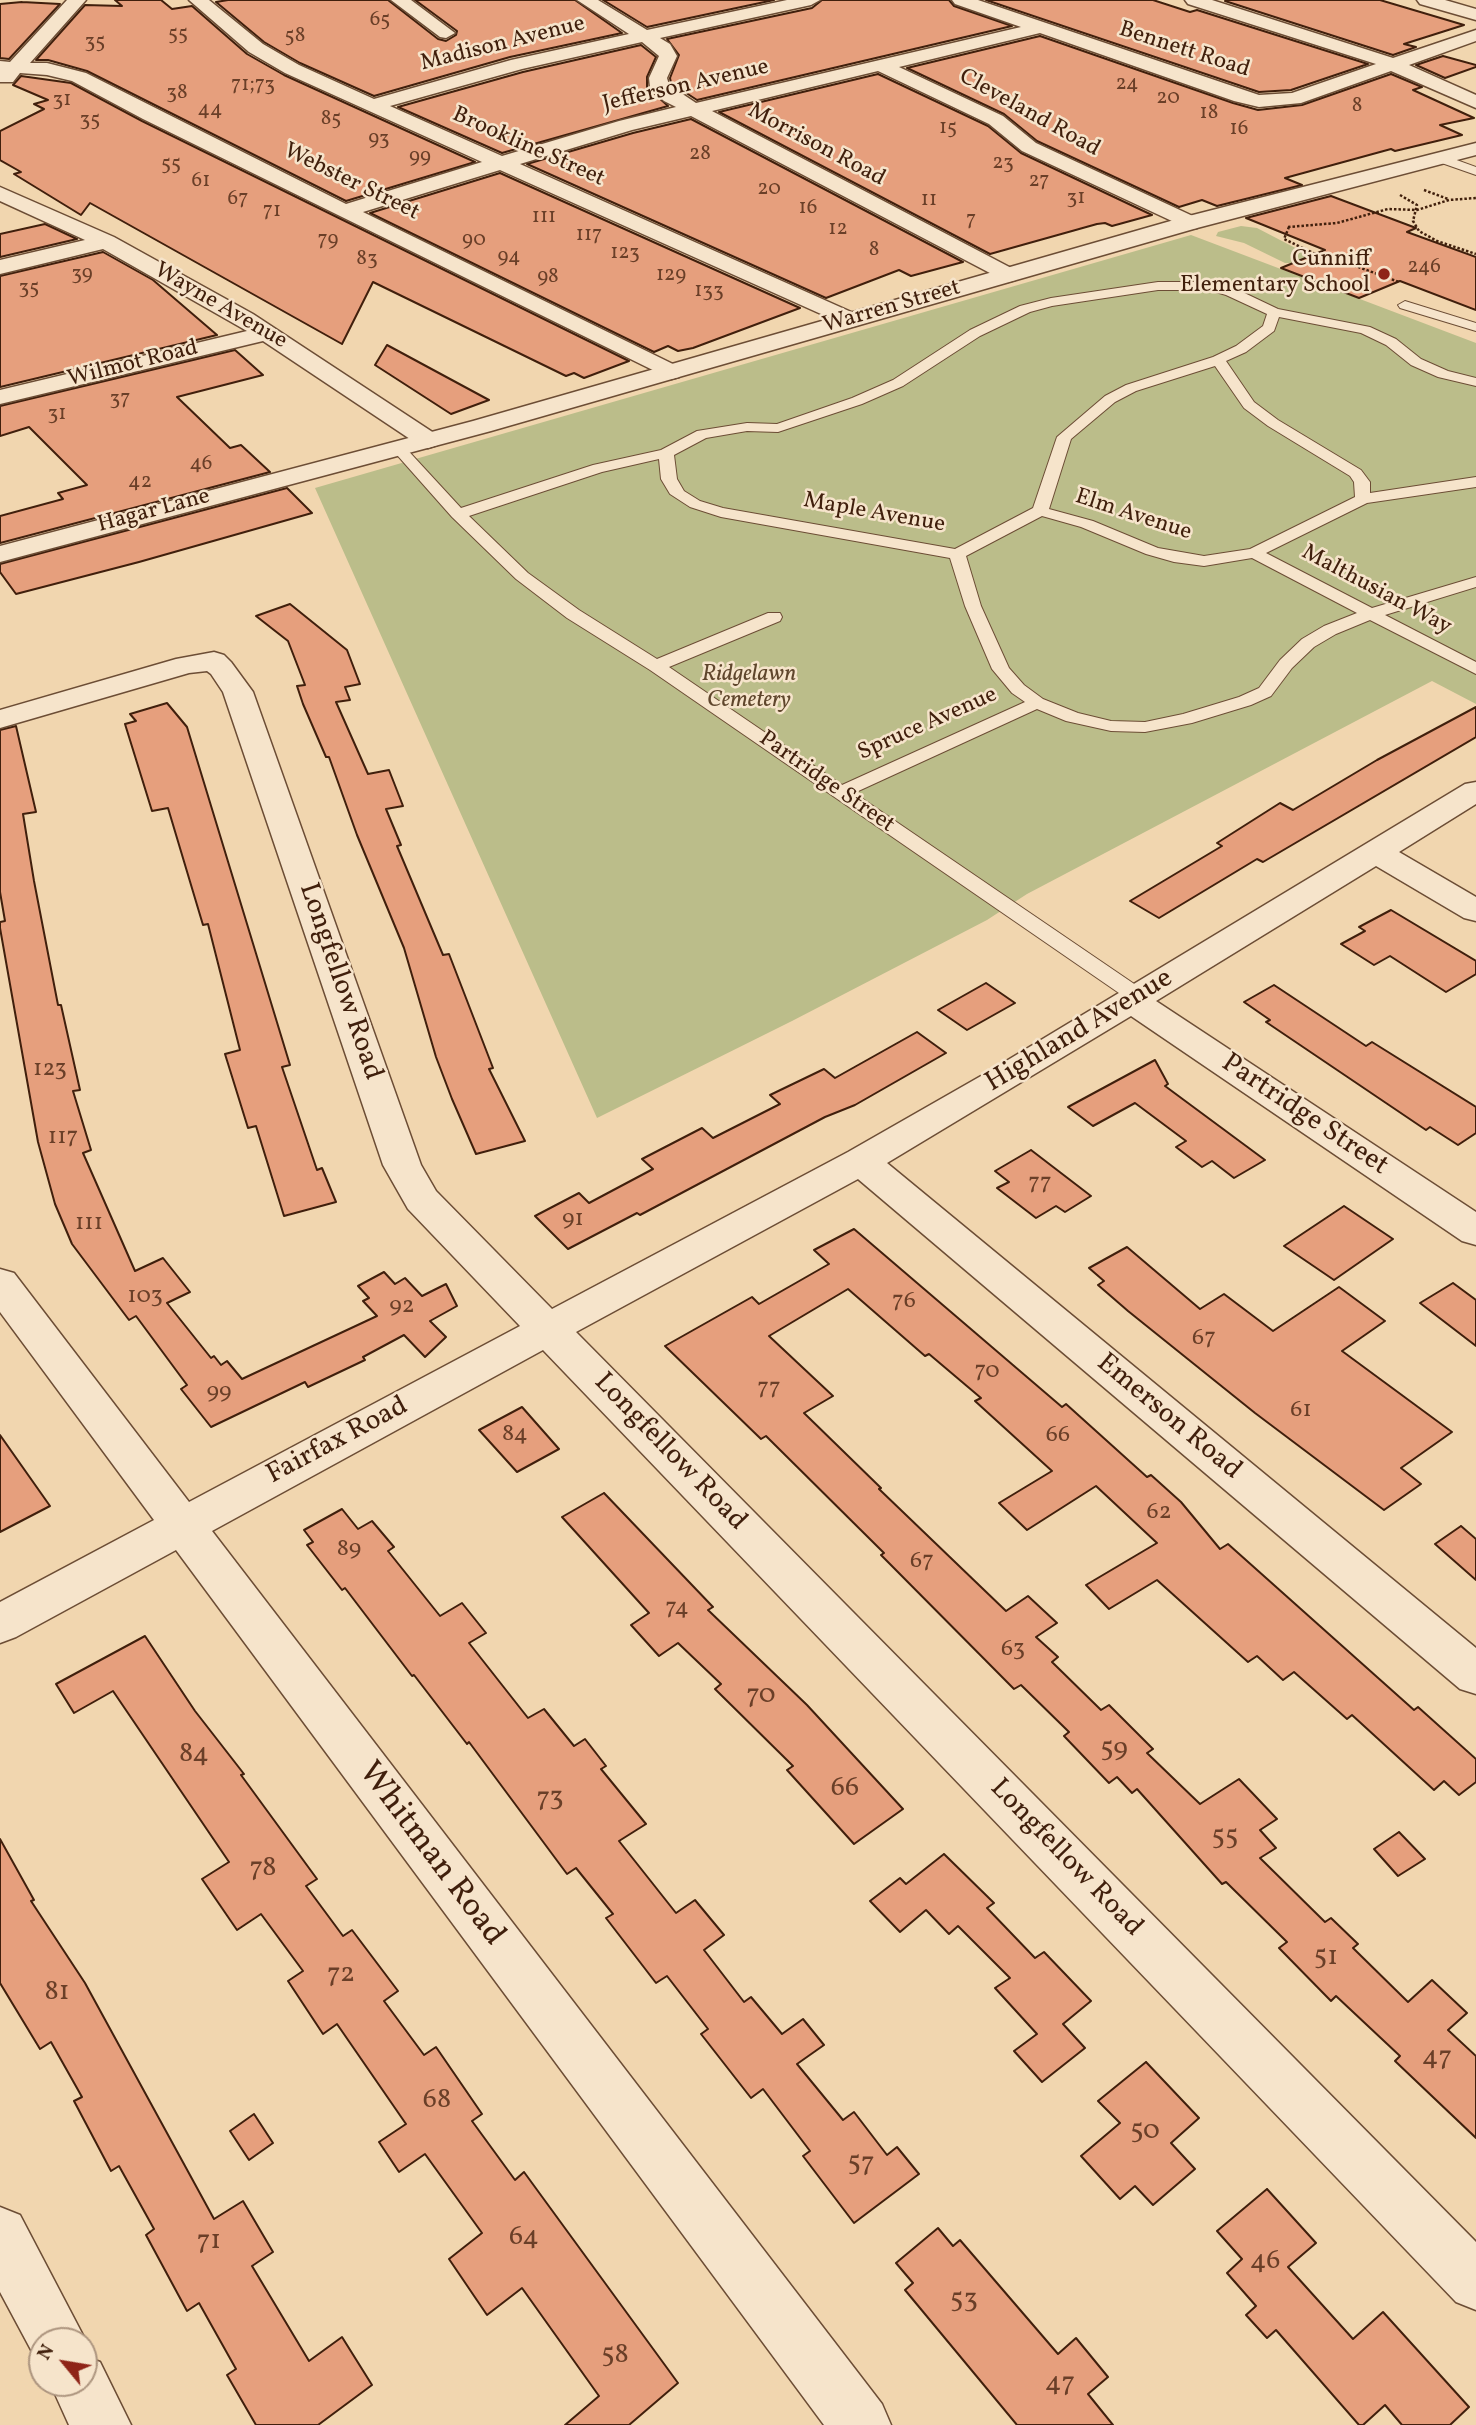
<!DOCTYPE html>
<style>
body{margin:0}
#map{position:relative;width:1476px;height:2425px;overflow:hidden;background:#f1d6af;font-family:Vollkorn,serif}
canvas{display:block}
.north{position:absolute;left:28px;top:2327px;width:70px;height:70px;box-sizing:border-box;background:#f6e4cb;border:2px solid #ad957f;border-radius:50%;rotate:300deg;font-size:19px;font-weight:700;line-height:28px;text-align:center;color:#401f0c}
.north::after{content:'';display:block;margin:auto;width:24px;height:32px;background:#8f2418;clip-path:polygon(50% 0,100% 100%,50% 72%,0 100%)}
</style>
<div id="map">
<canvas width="1476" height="2425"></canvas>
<div class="north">N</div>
</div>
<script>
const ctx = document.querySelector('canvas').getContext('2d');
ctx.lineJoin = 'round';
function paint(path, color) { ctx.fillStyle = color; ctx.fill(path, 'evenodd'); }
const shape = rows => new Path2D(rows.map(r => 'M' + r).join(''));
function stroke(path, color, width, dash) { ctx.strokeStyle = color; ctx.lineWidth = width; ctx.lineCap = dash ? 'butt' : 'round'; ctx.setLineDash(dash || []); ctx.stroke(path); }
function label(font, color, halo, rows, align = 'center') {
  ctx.font = font + ' Vollkorn,serif'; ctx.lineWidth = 5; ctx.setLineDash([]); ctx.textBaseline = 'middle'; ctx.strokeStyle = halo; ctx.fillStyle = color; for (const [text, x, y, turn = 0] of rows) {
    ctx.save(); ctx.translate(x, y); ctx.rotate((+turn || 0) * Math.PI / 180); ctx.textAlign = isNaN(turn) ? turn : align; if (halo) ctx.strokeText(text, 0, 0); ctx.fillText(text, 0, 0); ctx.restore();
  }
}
paint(shape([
 [1241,226,1257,228,1305,253,1308,258,1297,263,1285,263,1244,243,1216,236,1218,232],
 [1191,235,1476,343,1476,704,1432,681,1027,894,987,920,792,1021,597,1118,315,488]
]), '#bbbd8a');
const building = shape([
 [115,0,161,0,172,9,192,6,247,54,284,75,475,162,346,201,87,71,48,60,36,60,85,5,122,6,115,0],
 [228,0,388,0,438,39,446,41,456,35,457,31,415,0,575,0,622,33,510,57,374,96,300,63,264,42,216,2,228,0],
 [603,0,774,0,647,27,603,0],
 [822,0,949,0,954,6,1012,26,697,100,671,83,670,78,679,55,667,39,812,8,822,0],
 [986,0,1153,0,1190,12,1197,10,1368,64,1291,90,1259,92,986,0],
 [1229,0,1380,0,1464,25,1404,44,1416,47,1393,55,1225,1,1229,0],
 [22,2,60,4,9,59,0,58,0,4,22,2],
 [1040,36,1233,103,1258,110,1302,105,1391,74,1422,87,1413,90,1474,118,1440,125,1462,135,1395,151,1391,149,1285,178,1302,185,1217,206,1202,200,1179,207,1037,141,1004,114,907,68,1040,36],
 [641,45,656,57,647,77,647,87,668,106,502,153,398,107,523,72,641,45],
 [1443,56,1476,65,1476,67,1445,78,1416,65,1443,56],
 [878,74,988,126,1021,153,1152,215,1112,226,1105,223,1097,224,990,254,719,112,878,74],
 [21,76,71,83,142,121,629,361,584,378,574,373,566,376,373,282,342,344,90,203,81,215,14,174,21,172,0,160,0,131,44,109,34,104,48,100,13,85,21,76],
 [691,119,963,262,911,276,899,270,826,298,527,164,633,133,691,119],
 [500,173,800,308,693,348,678,351,668,346,654,352,370,213,500,173],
 [1331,196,1416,228,1407,232,1476,257,1476,310,1400,281,1359,298,1281,268,1325,250,1246,218,1331,196],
 [45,224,77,239,0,257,0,234,45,224],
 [103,252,153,280,217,335,0,387,0,276,103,252],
 [387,345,489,400,451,414,375,365,387,345],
 [235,350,263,375,177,397,230,448,241,445,270,472,0,543,0,516,63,499,58,493,87,485,29,427,0,436,0,406,235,350],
 [287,488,312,513,139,562,16,594,0,572,0,564,287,488],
 [290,604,347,650,360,684,345,687,350,700,336,702,368,774,389,770,403,806,386,809,401,845,397,846,443,955,449,954,493,1068,489,1069,525,1141,476,1154,452,1099,436,1057,404,948,357,835,329,757,326,757,303,704,297,686,305,685,288,641,256,616,290,604],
 [167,703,187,727,290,1065,282,1067,317,1170,322,1168,336,1202,284,1216,256,1126,248,1128,225,1054,240,1050,208,924,203,925,168,808,152,811,125,724,136,721,130,714,167,703],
 [1476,707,1476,737,1263,862,1257,859,1159,918,1130,901,1222,846,1217,843,1280,803,1293,810,1377,760,1476,707],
 [16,726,36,812,23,814,34,881,58,1005,61,1005,80,1090,73,1091,91,1150,83,1153,135,1271,163,1258,190,1292,167,1303,211,1358,214,1356,221,1365,227,1361,242,1379,377,1316,363,1301,369,1298,358,1286,384,1272,395,1284,405,1278,422,1296,446,1284,457,1306,430,1321,446,1337,425,1357,404,1335,363,1357,365,1360,308,1387,305,1382,211,1427,181,1389,187,1385,136,1316,129,1320,72,1244,55,1204,38,1142,0,928,0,922,5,921,0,892,0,730,16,726],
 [1391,910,1476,961,1476,974,1446,992,1390,956,1374,965,1341,944,1365,931,1359,927,1391,910],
 [986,983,1015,1003,967,1030,938,1010,986,983],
 [1274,985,1366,1046,1372,1042,1476,1107,1476,1133,1458,1145,1430,1127,1426,1130,1266,1022,1270,1020,1244,1002,1274,985],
 [917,1032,946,1053,855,1105,825,1117,640,1215,637,1213,568,1249,535,1216,579,1193,589,1203,653,1169,642,1159,702,1128,713,1138,780,1104,770,1095,824,1069,835,1078,917,1032],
 [1155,1060,1168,1084,1165,1086,1265,1160,1234,1178,1212,1161,1202,1167,1176,1147,1186,1141,1135,1103,1093,1126,1068,1107,1155,1060],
 [1031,1150,1091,1196,1065,1212,1056,1206,1036,1218,997,1188,1009,1182,995,1171,1031,1150],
 [1344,1206,1393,1239,1334,1280,1284,1246,1344,1206],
 [854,1229,1062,1407,1066,1404,1147,1477,1151,1475,1181,1502,1220,1549,1228,1544,1414,1710,1418,1707,1476,1759,1476,1782,1459,1795,1444,1781,1434,1790,1352,1715,1347,1719,1294,1672,1283,1680,1257,1656,1248,1662,1157,1580,1109,1609,1086,1585,1157,1543,1096,1486,1027,1530,999,1503,1052,1471,975,1401,981,1398,929,1354,925,1356,848,1289,769,1336,833,1396,804,1413,881,1488,879,1489,1006,1611,1028,1596,1057,1623,1036,1637,1058,1657,1052,1662,1101,1710,1109,1705,1153,1749,1147,1753,1200,1804,1239,1779,1277,1819,1260,1830,1276,1848,1260,1858,1325,1922,1331,1918,1358,1944,1353,1948,1408,2002,1432,1980,1467,2013,1448,2030,1476,2056,1476,2138,1395,2061,1400,2056,1336,1996,1331,2001,1279,1948,1287,1942,1226,1882,1222,1884,1137,1789,1132,1793,1117,1777,1109,1783,1064,1736,1069,1732,1021,1685,1014,1689,881,1555,884,1553,766,1436,761,1439,665,1346,752,1297,759,1304,829,1264,814,1250,854,1229],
 [1127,1247,1200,1309,1224,1294,1273,1331,1339,1287,1385,1321,1342,1351,1452,1432,1401,1468,1421,1484,1384,1510,1255,1413,1128,1311,1098,1285,1104,1281,1089,1268,1127,1247],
 [1453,1283,1476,1300,1476,1346,1420,1303,1453,1283],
 [522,1407,559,1449,517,1472,479,1430,522,1407],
 [0,1435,50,1506,0,1532,0,1435],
 [604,1493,713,1607,708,1610,807,1705,903,1809,854,1844,787,1770,793,1766,715,1689,721,1684,678,1643,659,1656,631,1625,649,1613,562,1517,604,1493],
 [342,1509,358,1529,372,1521,394,1547,388,1551,440,1616,462,1603,486,1633,469,1643,528,1718,544,1709,574,1746,585,1739,606,1766,601,1769,646,1824,619,1841,676,1913,695,1900,724,1935,704,1950,744,2002,751,1997,782,2034,803,2019,824,2045,797,2064,843,2120,854,2112,887,2155,897,2147,919,2174,854,2223,803,2156,810,2151,763,2089,751,2098,701,2034,708,2029,667,1976,656,1983,606,1918,613,1914,576,1868,567,1874,469,1742,467,1744,414,1675,412,1676,345,1588,342,1590,307,1545,313,1542,304,1530,342,1509],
 [1461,1526,1476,1539,1476,1580,1435,1544,1461,1526],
 [145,1636,195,1711,244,1774,241,1775,317,1879,306,1886,343,1936,352,1930,398,1991,384,2001,424,2055,436,2047,482,2114,472,2121,515,2180,524,2172,678,2383,629,2425,565,2425,599,2396,522,2288,487,2315,449,2259,482,2233,425,2154,399,2172,379,2142,406,2124,337,2024,323,2034,288,1981,303,1971,261,1914,237,1930,202,1879,229,1862,113,1691,74,1713,56,1684,145,1636],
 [1399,1832,1425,1859,1398,1876,1374,1849,1399,1832],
 [0,1839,34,1900,31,1901,85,1983,214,2219,243,2201,273,2252,252,2266,309,2361,342,2337,372,2385,318,2425,256,2425,227,2375,236,2369,199,2303,187,2311,146,2235,154,2229,119,2166,111,2171,74,2101,82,2097,51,2042,40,2049,0,1983,0,1839],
 [944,1854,994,1903,987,1908,1035,1958,1044,1952,1091,2001,1063,2024,1085,2048,1042,2082,1014,2051,1037,2034,995,1988,1010,1978,958,1926,949,1934,926,1910,900,1932,870,1901,900,1878,906,1884,944,1854],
 [1146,2062,1199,2118,1171,2143,1195,2169,1153,2205,1135,2186,1120,2199,1081,2156,1120,2123,1098,2101,1146,2062],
 [254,2114,273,2143,249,2160,230,2131,254,2114],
 [1267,2189,1316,2243,1288,2267,1353,2339,1383,2312,1469,2407,1450,2425,1402,2425,1385,2405,1363,2425,1359,2425,1276,2330,1267,2338,1246,2315,1256,2306,1227,2273,1242,2259,1217,2231,1267,2189],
 [938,2228,953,2246,960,2240,1058,2354,1076,2338,1108,2377,1088,2394,1113,2425,1017,2425,905,2290,913,2283,896,2263,938,2228]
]);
paint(building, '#e69f7d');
stroke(building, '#401f0c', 2);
const service = shape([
 [1440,154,1476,167,1476,175,1436,161,1436,155,1440,154],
 [1158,282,1209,282,1236,289,1278,309,1370,327,1396,339,1421,359,1448,371,1476,378,1476,386,1438,377,1411,365,1386,345,1361,333,1279,317,1274,331,1246,352,1226,361,1254,402,1278,420,1361,470,1370,482,1370,493,1476,477,1476,487,1367,503,1266,553,1372,608,1476,577,1476,587,1385,615,1476,662,1476,674,1370,620,1336,634,1314,647,1292,668,1271,696,1251,705,1192,723,1145,732,1111,731,1066,721,1037,709,854,793,1146,992,1149,997,1146,1002,1139,1003,1132,1002,650,670,567,618,516,579,452,517,390,447,392,444,402,444,461,508,593,465,661,450,697,431,747,423,777,424,852,398,893,380,970,330,1020,306,1051,298,1158,282],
 [1158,290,1209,290,1226,295,1267,314,1263,326,1236,346,1213,357,1126,385,1105,396,1057,437,1033,508,955,549,723,508,700,501,684,491,677,479,674,455,706,438,747,431,778,432,862,404,903,386,980,336,1030,312,1052,306,1158,290],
 [1215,366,1244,408,1268,426,1350,476,1354,482,1355,497,1250,549,1204,556,1158,548,1093,521,1049,509,1071,439,1115,402,1136,391,1215,366],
 [659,459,661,479,670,494,690,507,721,517,950,558,965,606,992,669,1012,693,1025,702,842,785,669,667,780,621,782,617,780,613,768,613,657,659,579,610,528,573,469,516,602,472,659,459],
 [1042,516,1081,527,1146,554,1174,562,1204,566,1252,558,1357,613,1324,626,1302,639,1280,660,1259,688,1239,697,1183,714,1145,722,1111,721,1078,713,1043,699,1024,685,1009,668,981,606,966,556,1042,516],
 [1405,301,1476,323,1476,331,1400,308,1398,305,1405,301]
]);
const minor = shape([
 [67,0,86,0,30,63,47,63,86,73,346,204,482,162,285,73,249,52,189,0,209,0,263,44,299,65,374,99,511,60,629,34,577,0,598,0,647,30,787,0,820,0,811,5,660,38,670,44,677,56,667,78,669,85,696,103,1021,27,955,4,952,0,978,0,1259,95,1292,93,1376,64,1188,4,1185,0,1212,0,1393,58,1476,30,1476,41,1409,65,1476,95,1476,108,1391,71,1301,103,1259,107,1234,101,1040,33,899,67,1003,116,1036,143,1197,218,1200,223,1197,228,1189,229,1022,151,989,124,878,71,712,111,1015,270,1018,275,1015,280,1007,282,691,116,632,130,520,164,858,315,862,320,858,325,850,327,500,170,363,212,679,367,683,372,679,377,671,379,143,119,72,81,47,75,20,73,13,82,0,82,0,61,10,62,67,0],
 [642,42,659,56,649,78,650,87,664,101,676,107,619,121,502,156,390,106,522,69,642,42],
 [391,0,411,0,455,33,446,38,440,37,391,0],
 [1417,0,1445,0,1476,9,1476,20,1420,4,1417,0],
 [0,187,114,237,253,314,437,435,441,440,437,445,428,448,419,445,263,341,0,404,0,390,247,331,103,249,0,274,0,260,85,240,0,201,0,187],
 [214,652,224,655,231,662,253,692,421,1165,436,1191,552,1309,848,1152,988,1072,1465,784,1476,782,1476,804,1399,852,1476,897,1476,921,1464,918,1376,866,1156,1001,1476,1212,1476,1245,1462,1241,1131,1016,887,1163,1476,1648,1476,1694,1460,1689,858,1179,576,1332,1476,2242,1476,2310,1456,2302,543,1350,212,1531,882,2404,891,2425,824,2425,176,1550,16,1637,0,1643,0,1602,154,1520,0,1312,0,1269,14,1273,189,1502,520,1326,408,1209,383,1165,223,692,211,674,207,671,189,673,0,728,0,710,176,659,214,652],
 [0,2207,20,2215,86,2341,84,2346,84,2341,42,2341,42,2364,37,2361,0,2292,0,2207],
 [84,2356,100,2362,131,2425,69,2425,50,2383,84,2383,84,2356]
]);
const tertiary = shape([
 [1476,143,1476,155,1197,228,491,431,0,562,0,546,473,421,1181,218,1476,143]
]);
stroke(service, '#6c4d35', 2);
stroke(minor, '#6c4d35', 3);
stroke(tertiary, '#6c4d35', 3);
stroke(shape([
 [1424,190,1448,199],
 [1400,195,1417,205,1413,221,1419,231,1437,241,1476,254],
 [1288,227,1337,223,1388,209,1417,210,1449,200,1476,198],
 [1289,227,1284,239,1336,264,1342,261,1399,282]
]), '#401f0c', 2.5, [2.5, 2]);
paint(service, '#f6e4cb');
paint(minor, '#f6e4cb');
paint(tertiary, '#f6e4cb');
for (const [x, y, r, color] of [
 [1384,274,7,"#8f2418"]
]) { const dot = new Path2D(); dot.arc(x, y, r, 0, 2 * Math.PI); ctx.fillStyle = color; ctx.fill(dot); stroke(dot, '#f6e4cb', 2.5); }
label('21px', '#6a3f28', null, [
 ["65",380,21],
 ["55",178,35],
 ["58",295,37],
 ["35",95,43],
 ["24",1127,85],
 ["71;73",253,86],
 ["38",177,94],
 ["20",1168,99],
 ["31",62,101],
 ["8",1357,107],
 ["44",210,111],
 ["18",1209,114],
 ["85",331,120],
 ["35",90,121],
 ["15",948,129],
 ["16",1239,130],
 ["93",379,140],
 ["28",700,155],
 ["99",420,158],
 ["23",1003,164],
 ["55",171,165],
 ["61",201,182],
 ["27",1039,182],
 ["20",769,190],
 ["31",1076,199],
 ["67",238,200],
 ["11",929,201],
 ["16",808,209],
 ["71",272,212],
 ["111",544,218],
 ["7",971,221],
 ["12",838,230],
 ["117",589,236],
 ["79",328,241],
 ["90",474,241],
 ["8",874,251],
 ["123",625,254],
 ["94",509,258],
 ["83",367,260],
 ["246",1424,268],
 ["39",82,275],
 ["129",671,276],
 ["98",548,278],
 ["35",29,289],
 ["133",709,292],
 ["37",120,400],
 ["31",57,415],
 ["46",201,465],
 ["42",140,483]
]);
label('23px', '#401f0c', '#f6e4cb', [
 ["Madison Avenue",503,45,-14],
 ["Bennett Road",1184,51,18],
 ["Jefferson Avenue",686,87,-13],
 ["Cleveland Road",1029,114,29],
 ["Morrison Road",816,146,28],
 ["Brookline Street",528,148,24],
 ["Webster Street",351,183,26],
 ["Wayne Avenue",220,307,30],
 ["Warren Street",892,308,-16],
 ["Wilmot Road",133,365,-14],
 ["Hagar Lane",154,512,-15],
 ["Maple Avenue",874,514,10],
 ["Elm Avenue",1133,516,18],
 ["Malthusian Way",1376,591,28],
 ["Spruce Avenue",928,725,-24],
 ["Partridge Street",826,783,35]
]);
label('23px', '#401f0c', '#f6e4cb', [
 ["Cunniff",1370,261],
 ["Elementary School",1370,287]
], 'right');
label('italic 23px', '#5f462c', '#f6e4cb', [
 ["Ridgelawn",749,676],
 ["Cemetery",749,702]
]);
label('24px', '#6a3f28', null, [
 ["123",50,1071],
 ["117",63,1139],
 ["77",1040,1185],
 ["91",573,1221],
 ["111",89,1225],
 ["103",145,1298],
 ["76",904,1303],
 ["92",402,1308],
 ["67",1204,1340],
 ["70",987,1373],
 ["77",769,1390],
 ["99",219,1394],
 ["61",1301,1412],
 ["84",515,1436],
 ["66",1058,1437],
 ["62",1159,1514],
 ["89",349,1551],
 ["67",922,1563],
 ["74",677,1610],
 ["63",1013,1651]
]);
label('28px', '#401f0c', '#f6e4cb', [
 ["Longfellow Road",339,982,71],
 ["Highland Avenue",1080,1032,-31],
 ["Partridge Street",1304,1116,34],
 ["Emerson Road",1168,1418,40],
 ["Fairfax Road",338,1442,-28],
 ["Longfellow Road",669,1453,46],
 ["Longfellow Road",1065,1859,46]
]);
label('28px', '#6a3f28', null, [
 ["70",761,1697],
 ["59",1114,1751],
 ["84",194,1756],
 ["66",845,1790],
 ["73",550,1800],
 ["55",1225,1839],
 ["78",263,1870],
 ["51",1326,1959],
 ["72",341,1976],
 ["81",57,1994],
 ["47",1437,2059],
 ["68",437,2102],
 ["50",1145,2133],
 ["57",861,2165],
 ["64",524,2239],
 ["71",209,2243],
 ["46",1265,2263],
 ["53",964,2302],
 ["58",615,2357],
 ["47",1060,2385]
]);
label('33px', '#401f0c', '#f6e4cb', [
 ["Whitman Road",430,1855,53]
]);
</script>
